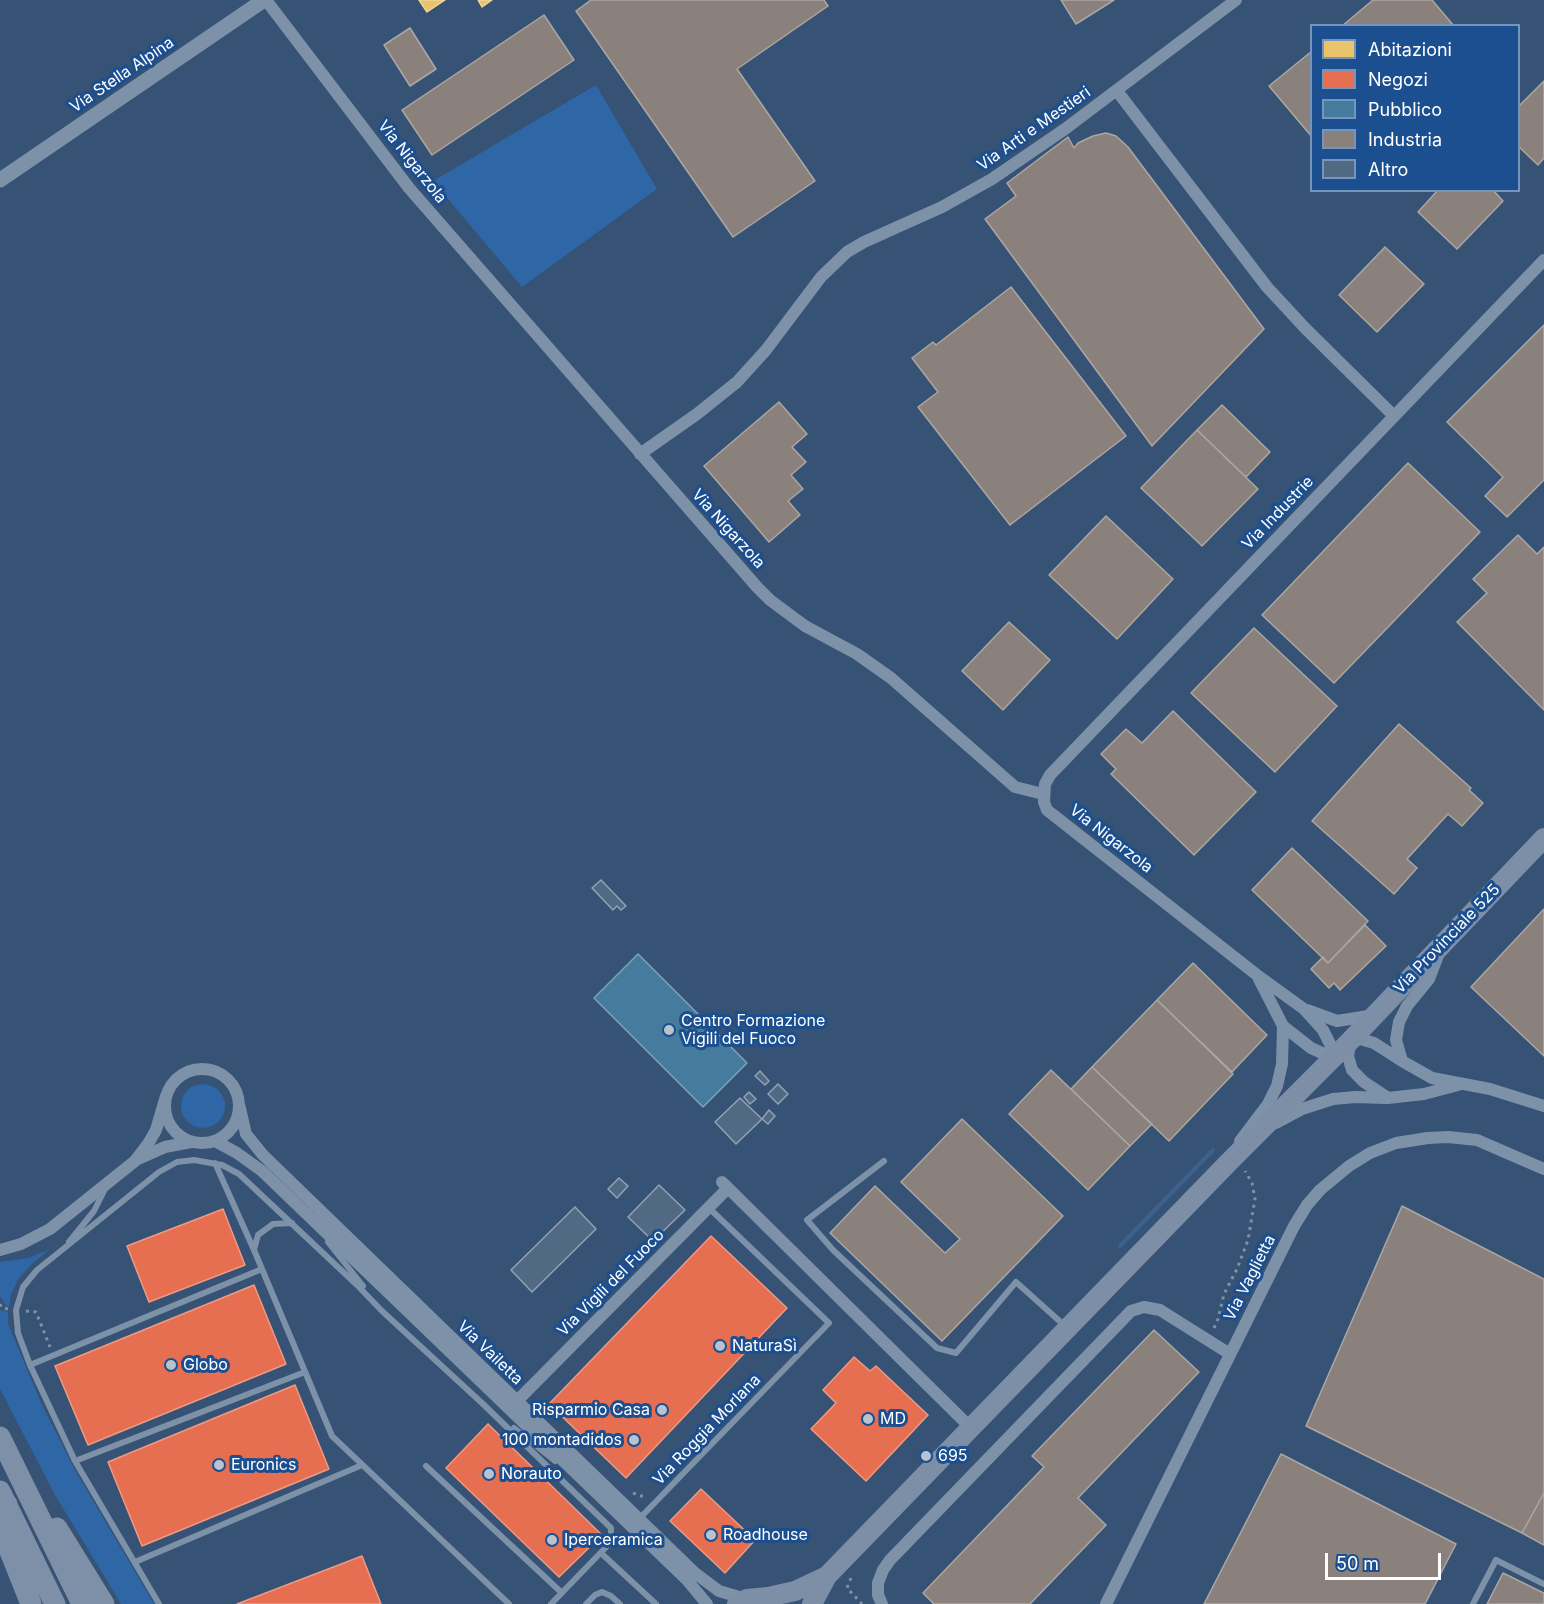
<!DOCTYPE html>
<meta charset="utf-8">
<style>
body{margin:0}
#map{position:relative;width:1544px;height:1604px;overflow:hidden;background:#365274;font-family:Inter,sans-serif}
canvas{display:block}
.legend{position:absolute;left:1310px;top:24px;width:210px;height:168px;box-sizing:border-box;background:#1b4f8f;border:2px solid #7695bc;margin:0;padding:8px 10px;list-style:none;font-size:18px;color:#fff}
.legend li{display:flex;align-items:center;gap:12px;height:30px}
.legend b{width:30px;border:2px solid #7695bc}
.scale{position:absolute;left:1325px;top:1553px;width:116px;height:27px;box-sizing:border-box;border:3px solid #fff;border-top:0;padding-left:8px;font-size:18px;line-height:21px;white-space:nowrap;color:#fff;-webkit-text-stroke:4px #1b4f8f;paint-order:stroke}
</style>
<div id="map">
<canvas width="1544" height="1604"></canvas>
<ul class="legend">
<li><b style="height:16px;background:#e9c46a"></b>Abitazioni</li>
<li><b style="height:16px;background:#e76f51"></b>Negozi</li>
<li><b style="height:16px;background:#457b9d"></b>Pubblico</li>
<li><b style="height:16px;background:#8a817c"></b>Industria</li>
<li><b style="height:16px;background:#526984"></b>Altro</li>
</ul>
<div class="scale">50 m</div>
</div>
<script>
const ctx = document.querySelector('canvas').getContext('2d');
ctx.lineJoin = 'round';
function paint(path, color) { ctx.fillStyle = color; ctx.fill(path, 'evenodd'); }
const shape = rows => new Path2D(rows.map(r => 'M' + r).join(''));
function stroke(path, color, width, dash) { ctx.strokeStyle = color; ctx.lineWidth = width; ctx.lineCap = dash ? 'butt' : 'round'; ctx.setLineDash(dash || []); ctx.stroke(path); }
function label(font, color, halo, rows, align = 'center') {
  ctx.font = font + ' Inter,sans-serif'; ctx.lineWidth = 6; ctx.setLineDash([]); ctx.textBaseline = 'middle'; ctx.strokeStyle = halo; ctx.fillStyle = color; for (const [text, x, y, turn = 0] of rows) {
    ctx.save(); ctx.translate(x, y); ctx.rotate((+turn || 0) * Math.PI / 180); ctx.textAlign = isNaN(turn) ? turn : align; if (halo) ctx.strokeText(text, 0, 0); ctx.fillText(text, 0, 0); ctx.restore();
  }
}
paint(shape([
 [596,85,657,189,522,287,433,181],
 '181 1106a22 22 0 1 1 44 0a22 22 0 1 1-44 0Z',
 [50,1249,32,1264,19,1278,11,1294,9,1307,6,1306,0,1296,0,1262,28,1258],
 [0,1310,8,1312,8,1324,42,1405,75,1470,154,1604,121,1604,55,1495,0,1389]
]), '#2f66a5');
const homes = shape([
 [419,0,445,0,427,12,419,0],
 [478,0,492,0,482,7,478,0]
]);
paint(homes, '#e9c46a');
stroke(homes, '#f0d697', 1.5);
const shops = shape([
 [223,1209,245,1265,149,1302,127,1246,223,1209],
 [711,1236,787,1308,626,1478,549,1404,711,1236],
 [254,1285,286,1364,88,1445,55,1366,254,1285],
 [854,1357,870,1371,876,1366,928,1415,866,1481,811,1429,836,1403,823,1390,854,1357],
 [295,1385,329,1469,142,1546,108,1462,295,1385],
 [488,1424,602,1535,559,1577,446,1468,488,1424],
 [701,1489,755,1540,725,1573,670,1521,701,1489],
 [362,1556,381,1604,237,1604,362,1556]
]);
paint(shops, '#e76f51');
stroke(shops, '#ee9a85', 1.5);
const public = shape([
 [638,954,747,1063,703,1107,594,998,638,954]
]);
paint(public, '#457b9d');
stroke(public, '#7da3ba', 1.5);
const industry = shape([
 [591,0,824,0,828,6,737,69,815,181,733,237,576,11,591,0],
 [1061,0,1114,0,1076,24,1061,0],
 [1373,0,1432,0,1454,26,1342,26,1373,0],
 [544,15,574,60,432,155,402,110,544,15],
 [410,28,436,69,410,86,384,45,410,28],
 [1312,51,1312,137,1269,86,1312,51],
 [1544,81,1544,158,1538,165,1518,146,1518,107,1544,81],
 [1106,133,1116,136,1128,147,1264,329,1152,446,985,219,1016,196,1007,183,1068,137,1074,148,1078,143,1093,136,1106,133],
 [1438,190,1493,190,1503,201,1457,249,1418,212,1438,190],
 [1385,247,1424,284,1377,332,1339,295,1385,247],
 [1011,287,1126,436,1010,525,918,407,938,392,912,358,933,342,936,345,1011,287],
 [1544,325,1544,480,1507,517,1485,496,1503,477,1447,422,1544,325],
 [779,402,807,434,792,447,806,462,791,475,803,489,788,501,800,515,769,542,704,466,779,402],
 [1222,405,1270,452,1246,477,1197,430,1222,405],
 [1197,430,1258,489,1202,546,1141,488,1197,430],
 [1408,463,1480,532,1334,683,1262,615,1408,463],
 [1106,516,1173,579,1117,639,1049,575,1106,516],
 [1518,535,1537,554,1544,547,1544,710,1457,622,1487,593,1473,579,1518,535],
 [1009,622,1050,660,1003,710,962,671,1009,622],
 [1254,628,1337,706,1275,772,1191,693,1254,628],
 [1173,711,1256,792,1194,855,1111,774,1116,769,1101,754,1126,729,1142,743,1173,711],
 [1399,724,1471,788,1469,790,1483,803,1462,826,1448,814,1407,859,1417,868,1394,894,1312,821,1399,724],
 [1292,848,1368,921,1328,963,1252,890,1292,848],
 [1544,909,1544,1056,1471,987,1544,909],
 [1365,925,1386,946,1340,990,1334,983,1329,988,1311,969,1323,957,1328,963,1365,925],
 [1193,963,1267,1035,1232,1072,1157,1000,1193,963],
 [1157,1000,1233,1074,1169,1141,1092,1067,1157,1000],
 [1092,1067,1152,1124,1130,1146,1071,1089,1092,1067],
 [1051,1070,1130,1146,1088,1190,1009,1114,1051,1070],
 [962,1119,1063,1216,942,1341,830,1233,875,1186,945,1253,960,1239,901,1182,962,1119],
 [1402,1206,1544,1279,1544,1493,1522,1533,1306,1426,1402,1206],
 [1154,1330,1199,1372,1078,1498,1106,1525,1030,1604,934,1604,923,1593,1044,1467,1032,1456,1154,1330],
 [1281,1454,1456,1544,1425,1604,1204,1604,1281,1454],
 [1544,1493,1544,1545,1522,1533,1544,1493],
 [1503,1573,1544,1593,1544,1604,1487,1604,1503,1573]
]);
paint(industry, '#8a817c');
stroke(industry, '#ada7a3', 1.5);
stroke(shape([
 [1120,1246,1213,1150]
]), '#3b618d', 4.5);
const building = shape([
 [601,880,626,906,621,910,617,906,613,910,592,888,601,880],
 [760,1071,769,1081,765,1085,755,1076,760,1071],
 [778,1084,788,1094,778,1104,768,1094,778,1084],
 [749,1092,756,1099,750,1104,744,1097,749,1092],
 [740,1098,762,1119,736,1144,715,1122,740,1098],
 [769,1110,775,1116,768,1124,762,1119,769,1110],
 [619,1178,628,1186,617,1198,608,1189,619,1178],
 [659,1185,685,1210,653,1241,628,1217,659,1185],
 [575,1207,596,1229,532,1292,511,1270,575,1207]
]);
paint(building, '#526984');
stroke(building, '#92a2b6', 1.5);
stroke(shape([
 [0,1304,2,1308,8,1309],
 [26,1311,36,1312,50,1347],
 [1214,1328,1218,1319,1224,1294,1237,1269,1248,1240,1255,1199,1252,1183,1245,1171],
 [633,1493,641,1496,647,1495],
 [851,1578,847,1588,862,1604]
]), '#7d92a8', 3, [3, 4.5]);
stroke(shape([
 [884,1161,807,1220,833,1250,937,1348,956,1353,1016,1282,1065,1326],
 [215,1163,254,1250],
 [69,1242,94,1211,105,1189],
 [328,1242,363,1286],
 [262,1269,254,1250,258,1235,273,1224,292,1223],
 [30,1365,262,1269,332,1436,509,1604],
 [514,1428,555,1461],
 [75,1461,305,1372],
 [426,1466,562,1593],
 [639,1519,829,1323,709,1208],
 [601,1553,656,1604],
 [135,1562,362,1465],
 [159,1604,75,1461,30,1365,18,1333,16,1310,23,1287,37,1270,159,1172,177,1162,194,1160,222,1165,239,1174,357,1285,382,1311,483,1404,611,1528,611,1542,551,1604],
 [586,1604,595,1595,602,1592,611,1596,620,1604],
 [1473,1604,1496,1560,1544,1584]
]), '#7d92a8', 6);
stroke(shape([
 [266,0,409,188,757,587,770,600,805,626,857,654,891,678,1015,787,1043,794],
 [1117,91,1267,287,1305,328,1394,416],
 [640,454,697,414,737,382,766,350,821,277,847,252,864,242,942,207,992,179,1065,129,1236,0],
 [1440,950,1429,979,1407,1006,1399,1022,1396,1040,1402,1061,1432,1078,1490,1089,1544,1106],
 [1307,1010,1337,1021,1375,1015],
 [1283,1026,1311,1048,1333,1058,1330,1044,1323,1030,1304,1009,1257,975,1047,810,1044,802,1045,784,1050,775,1544,260],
 [1402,1061,1374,1043,1360,1039,1351,1040,1348,1056,1352,1070,1364,1082,1388,1098,1424,1094,1458,1085],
 '165 1106a37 37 0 1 1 74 0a37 37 0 1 1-74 0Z',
 [239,1104,246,1134,263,1155,695,1573,719,1591,746,1599],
 [1276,1123,1302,1109,1333,1099,1356,1097,1385,1098],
 [215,1141,237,1153,262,1171,687,1580,707,1604],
 [1240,1141,1268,1104,1277,1086,1282,1064,1283,1026,1259,979],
 [138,1159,165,1147,191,1142],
 [722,1182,971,1428],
 [0,1250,21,1244,50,1229,135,1161,148,1144,156,1130,166,1096],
 [517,1401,728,1188],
 [882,1604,878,1595,878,1583,883,1570,890,1560,1131,1311,1144,1307,1160,1310,1230,1354],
 [1106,1604,1294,1226,1307,1205,1320,1190,1349,1166,1370,1153,1396,1143,1428,1138,1448,1137,1477,1140,1544,1169]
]), '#7d92a8', 12);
stroke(shape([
 [0,180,264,0]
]), '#7d92a8', 15);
stroke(shape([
 [737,1604,747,1599,768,1597,795,1591,827,1576],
 [812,1604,827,1576,1228,1163,1351,1040,1544,838]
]), '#7d8ea7', 20);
stroke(shape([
 [0,1437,82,1604],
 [0,1491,55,1604],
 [7,1504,1,1529,31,1604],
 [57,1528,104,1604]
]), '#7e90a7', 21);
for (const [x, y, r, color] of [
 [669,1030,6,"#b9c2ce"],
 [720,1346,6,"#b9c2ce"],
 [171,1365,6,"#b9c2ce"],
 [662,1410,6,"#b9c2ce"],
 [868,1419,6,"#b9c2ce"],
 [634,1440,6,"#b9c2ce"],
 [926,1456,6,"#b9c2ce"],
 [219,1465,6,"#b9c2ce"],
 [489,1474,6,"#b9c2ce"],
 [711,1535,6,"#b9c2ce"],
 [552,1540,6,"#b9c2ce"]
]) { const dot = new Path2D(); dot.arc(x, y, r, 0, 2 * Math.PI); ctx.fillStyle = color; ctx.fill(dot); stroke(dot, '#1b4f8f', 2); }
label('16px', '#fff', '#1b4f8f', [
 ["Via Stella Alpina",122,75,-34],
 ["Via Arti e Mestieri",1034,129,-35],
 ["Via Nigarzola",412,162,52],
 ["Via Industrie",1278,513,-46],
 ["Via Nigarzola",728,529,48],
 ["Via Nigarzola",1111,839,38],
 ["Via Provinciale 525",1447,939,-46],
 ["Via Vaglietta",1250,1278,-63],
 ["Via Vigili del Fuoco",611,1283,-45],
 ["Via Vailetta",490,1353,44],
 ["Via Roggia Morlana",707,1430,-46]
]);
label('16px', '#fff', '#1b4f8f', [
 ["Centro Formazione",681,1021],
 ["Vigili del Fuoco",681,1039],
 ["NaturaSì",732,1346],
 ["Globo",183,1365],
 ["Risparmio Casa",650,1410,"right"],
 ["MD",880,1419],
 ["100 montadidos",622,1440,"right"],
 ["695",938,1456],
 ["Euronics",231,1465],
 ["Norauto",501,1474],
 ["Roadhouse",723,1535],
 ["Iperceramica",564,1540]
], 'left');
</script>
